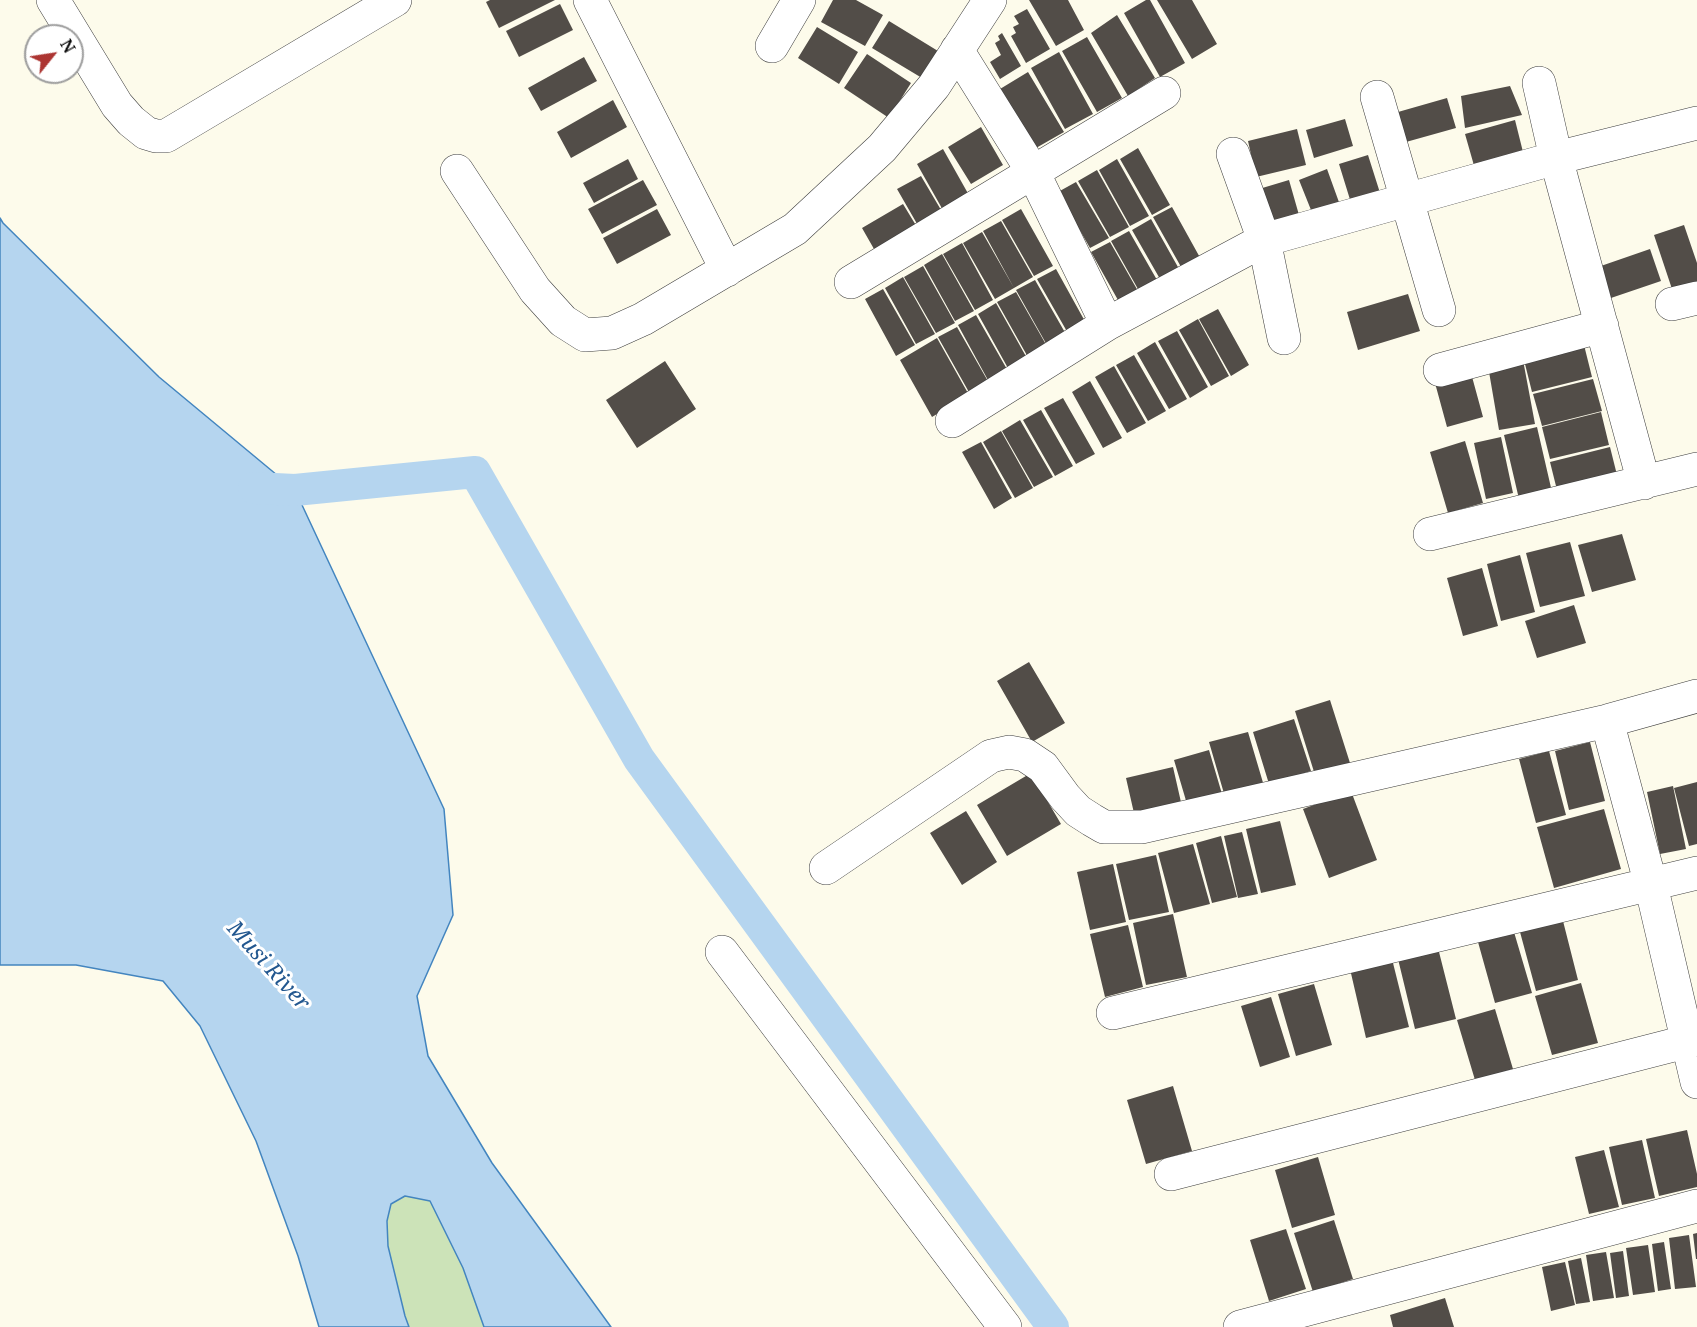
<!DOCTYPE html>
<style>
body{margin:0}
#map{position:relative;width:1697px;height:1327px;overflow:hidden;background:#fdfbeb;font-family:"Noto Serif",serif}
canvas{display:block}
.north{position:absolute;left:24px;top:24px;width:60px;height:60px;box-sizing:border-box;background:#fff;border:2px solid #9d9d9d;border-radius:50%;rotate:60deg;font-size:16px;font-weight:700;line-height:24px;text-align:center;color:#0b0b0b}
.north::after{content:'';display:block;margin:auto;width:21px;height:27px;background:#ac3532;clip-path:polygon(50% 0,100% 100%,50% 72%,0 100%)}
</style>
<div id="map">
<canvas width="1697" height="1327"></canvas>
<div class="north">N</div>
</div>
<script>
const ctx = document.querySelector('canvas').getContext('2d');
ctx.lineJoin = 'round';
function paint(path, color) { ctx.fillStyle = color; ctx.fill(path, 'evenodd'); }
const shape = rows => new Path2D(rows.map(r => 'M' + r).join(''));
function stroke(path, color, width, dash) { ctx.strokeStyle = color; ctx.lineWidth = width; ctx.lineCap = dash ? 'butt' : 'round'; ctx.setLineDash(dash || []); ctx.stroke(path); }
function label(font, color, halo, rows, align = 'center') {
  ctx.font = font + ' "Noto Serif",serif'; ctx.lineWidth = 6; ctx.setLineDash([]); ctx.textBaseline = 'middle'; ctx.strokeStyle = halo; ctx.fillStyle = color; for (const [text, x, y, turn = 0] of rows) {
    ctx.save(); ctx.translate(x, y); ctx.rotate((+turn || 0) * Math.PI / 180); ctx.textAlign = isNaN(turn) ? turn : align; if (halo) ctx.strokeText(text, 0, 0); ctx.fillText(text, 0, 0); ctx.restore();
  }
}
paint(shape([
 [405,1196,430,1201,463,1268,484,1327,409,1327,405,1316,388,1246,387,1221,391,1204]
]), '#cce3b8');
const water = shape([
 [0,218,3,223,159,377,295,490,444,809,453,915,417,996,428,1056,492,1163,611,1327,484,1327,463,1268,430,1201,405,1196,391,1204,387,1221,388,1246,405,1316,409,1327,319,1327,298,1256,256,1141,200,1026,163,981,76,965,0,965,0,218]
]);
paint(water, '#b5d5ef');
stroke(water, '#4385bf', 1.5);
stroke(shape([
 [254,488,295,490,475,472,639,759,1053,1327]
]), '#b5d5ef', 32);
paint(shape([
 [490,0,555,0,499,28,486,2],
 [833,0,856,0,883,15,865,46,821,22],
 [1029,0,1068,0,1084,30,1056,46],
 [1146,0,1150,0,1185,63,1160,77,1124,13],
 [1157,0,1192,0,1217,44,1192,59],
 [560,4,573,30,519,57,506,31],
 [1027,9,1050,49,1026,63,1011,36,1016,33,1013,27,1019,24,1014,16],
 [1117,15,1155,78,1128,96,1091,33],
 [889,21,938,51,922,78,872,48],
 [817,27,858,52,839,84,798,58],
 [1002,33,1021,66,1000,79,990,62,1001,55,995,43,1000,40,998,36],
 [1087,37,1122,98,1097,112,1062,51],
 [1059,52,1093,114,1065,129,1031,68],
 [867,54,911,83,889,118,844,88],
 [584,57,597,81,541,111,528,88],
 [1028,72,1064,132,1036,148,1000,89],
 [1510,86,1522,115,1465,128,1461,96],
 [1447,98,1456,128,1406,142,1398,112],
 [613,100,627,127,571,158,557,132],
 [1345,119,1353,146,1314,158,1306,130],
 [1515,120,1524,156,1475,169,1465,134],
 [981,127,1003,165,971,184,948,147],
 [1297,129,1306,165,1256,177,1248,141],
 [1138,148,1170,205,1152,215,1120,159],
 [943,149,970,197,944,212,917,164],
 [1368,155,1381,196,1352,206,1339,164],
 [628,159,638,179,594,203,583,183],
 [1117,159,1149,216,1130,226,1099,170],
 [1327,169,1340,205,1313,215,1299,180],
 [1097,170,1129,227,1110,237,1078,181],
 [921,176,944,215,920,229,897,189],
 [643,180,657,205,602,234,588,209],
 [1289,180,1299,215,1269,224,1259,189],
 [1076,182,1109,238,1090,248,1058,192],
 [903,204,920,232,878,256,862,228],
 [1172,207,1203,263,1185,274,1153,217],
 [657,209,671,235,617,264,603,238],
 [1021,209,1053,266,1034,276,1002,220],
 [1151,219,1183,276,1164,286,1132,230],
 [1001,221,1033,277,1014,288,983,231],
 [1684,225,1697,263,1697,287,1674,295,1654,235],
 [1129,231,1161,287,1143,298,1111,241],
 [982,232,1014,288,995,299,963,243],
 [1110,242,1142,298,1123,309,1091,252],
 [962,243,993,300,975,310,943,254],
 [1650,249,1661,281,1608,299,1598,267],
 [942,254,974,311,955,321,924,265],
 [923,266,955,323,936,333,904,277],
 [1056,269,1087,325,1069,335,1037,279],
 [903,277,935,334,916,344,885,288],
 [1035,280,1067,336,1048,347,1016,290],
 [883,289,915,345,896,356,865,299],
 [1016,292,1048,348,1029,359,997,302],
 [1408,294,1420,331,1358,350,1347,312],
 [996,303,1028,360,1009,370,978,314],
 [1218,309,1249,365,1231,376,1199,319],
 [976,315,1008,371,989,382,958,325],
 [1198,319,1229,376,1211,386,1179,330],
 [957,327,989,383,970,394,938,337],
 [1177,331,1208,387,1190,398,1158,341],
 [937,338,969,395,932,417,900,360],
 [1155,342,1187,399,1169,409,1137,353],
 [1584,345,1592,377,1532,392,1524,360],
 [1134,355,1166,411,1148,421,1116,365],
 [1523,360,1535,424,1499,430,1488,366],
 [665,361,696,409,637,448,606,400],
 [1114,366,1146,423,1127,433,1095,377],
 [1471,373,1483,417,1447,427,1435,383],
 [1593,379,1602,411,1542,426,1533,394],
 [1090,381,1122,438,1103,448,1072,392],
 [1063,398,1095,454,1076,464,1044,408],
 [1041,410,1073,466,1055,476,1023,420],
 [1601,412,1609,445,1550,459,1542,427],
 [1020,420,1053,477,1034,487,1002,431],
 [1537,427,1552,492,1519,499,1504,435],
 [1001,431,1033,488,1015,498,983,442],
 [1501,437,1513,493,1486,499,1474,443],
 [1465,441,1483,503,1448,513,1430,452],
 [981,442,1012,498,994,509,962,452],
 [1610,447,1618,479,1558,494,1550,462],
 [1622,534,1636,580,1592,592,1578,545],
 [1570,542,1585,596,1540,607,1526,553],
 [1520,555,1535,612,1501,621,1487,564],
 [1482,568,1498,626,1463,636,1447,578],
 [1574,605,1586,643,1537,658,1525,621],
 [1029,662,1065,723,1032,742,997,681],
 [1330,700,1350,763,1315,775,1295,711],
 [1294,719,1311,771,1269,784,1253,732],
 [1248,732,1264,786,1225,797,1209,742],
 [1590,742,1605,801,1569,810,1555,751],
 [1209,750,1222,794,1187,804,1174,760],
 [1549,751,1566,815,1536,823,1519,759],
 [1173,767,1183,811,1136,822,1126,778],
 [1031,773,1061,824,1007,856,977,805],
 [1697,782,1697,844,1689,846,1674,788],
 [1673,786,1686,849,1660,854,1647,792],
 [1351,791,1377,860,1329,878,1303,809],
 [1604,809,1621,869,1554,888,1537,827],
 [966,811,997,862,962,885,930,833],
 [1280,821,1296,885,1261,893,1246,829],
 [1242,832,1258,894,1238,898,1224,836],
 [1221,836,1237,897,1212,903,1196,843],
 [1193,844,1210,904,1174,913,1158,853],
 [1156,855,1169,912,1129,920,1116,864],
 [1113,864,1126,922,1090,930,1077,872],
 [1173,914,1187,977,1146,985,1133,923],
 [1563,921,1578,980,1536,991,1520,932],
 [1128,925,1143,987,1105,997,1090,934],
 [1514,932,1532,993,1495,1003,1478,942],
 [1438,948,1456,1019,1415,1029,1398,959],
 [1392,959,1409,1027,1366,1038,1350,969],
 [1581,983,1598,1043,1552,1055,1535,996],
 [1314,984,1332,1045,1296,1056,1278,994],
 [1271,997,1290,1057,1260,1067,1241,1006],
 [1495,1009,1513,1069,1475,1080,1457,1020],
 [1173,1086,1192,1151,1146,1164,1127,1100],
 [1687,1130,1697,1174,1697,1187,1659,1196,1646,1139],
 [1642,1140,1655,1198,1622,1205,1609,1147],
 [1604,1150,1619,1207,1589,1214,1575,1157],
 [1318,1157,1335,1215,1292,1228,1275,1170],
 [1334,1220,1353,1279,1313,1292,1294,1233],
 [1286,1229,1306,1289,1269,1301,1250,1240],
 [1697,1233,1697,1259,1696,1259,1693,1234],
 [1689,1235,1696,1287,1675,1289,1669,1238],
 [1664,1242,1671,1289,1658,1291,1652,1244],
 [1648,1245,1655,1292,1633,1295,1626,1248],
 [1623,1251,1629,1296,1616,1298,1610,1253],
 [1606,1252,1614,1298,1593,1301,1586,1255],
 [1581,1258,1590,1302,1576,1304,1568,1261],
 [1565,1262,1575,1305,1551,1311,1542,1267],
 [1445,1298,1454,1327,1393,1327,1390,1315]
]), '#524d48');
const street = shape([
 [53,0,117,105,131,121,146,133,156,136,166,136,395,0],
 [590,0,727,270],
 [772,46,799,0],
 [957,50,1033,172,1107,324],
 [1539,83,1556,158,1644,483],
 [1377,97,1439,310],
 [1233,154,1264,240,1284,338],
 [457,171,535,290,563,321,585,335,612,333,643,319,795,229,882,148,934,86,990,0],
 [851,282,1164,93],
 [1672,304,1697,298],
 [1440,370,1602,326],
 [952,421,1107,324,1264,240,1556,158,1697,123],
 [1430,534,1697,469],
 [1607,721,1651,885,1697,1082],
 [826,868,991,756,1009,752,1025,755,1043,767,1065,797,1078,811,1092,820,1104,827,1142,827,1607,721,1697,696],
 [722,952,1005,1327],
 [1113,1013,1697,873],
 [1171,1174,1697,1039],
 [1240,1327,1697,1206]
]);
stroke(street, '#3e3e3e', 34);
stroke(street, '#fff', 33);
label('italic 22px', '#22578f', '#fff', [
 ["Musi River",268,966,48]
]);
</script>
